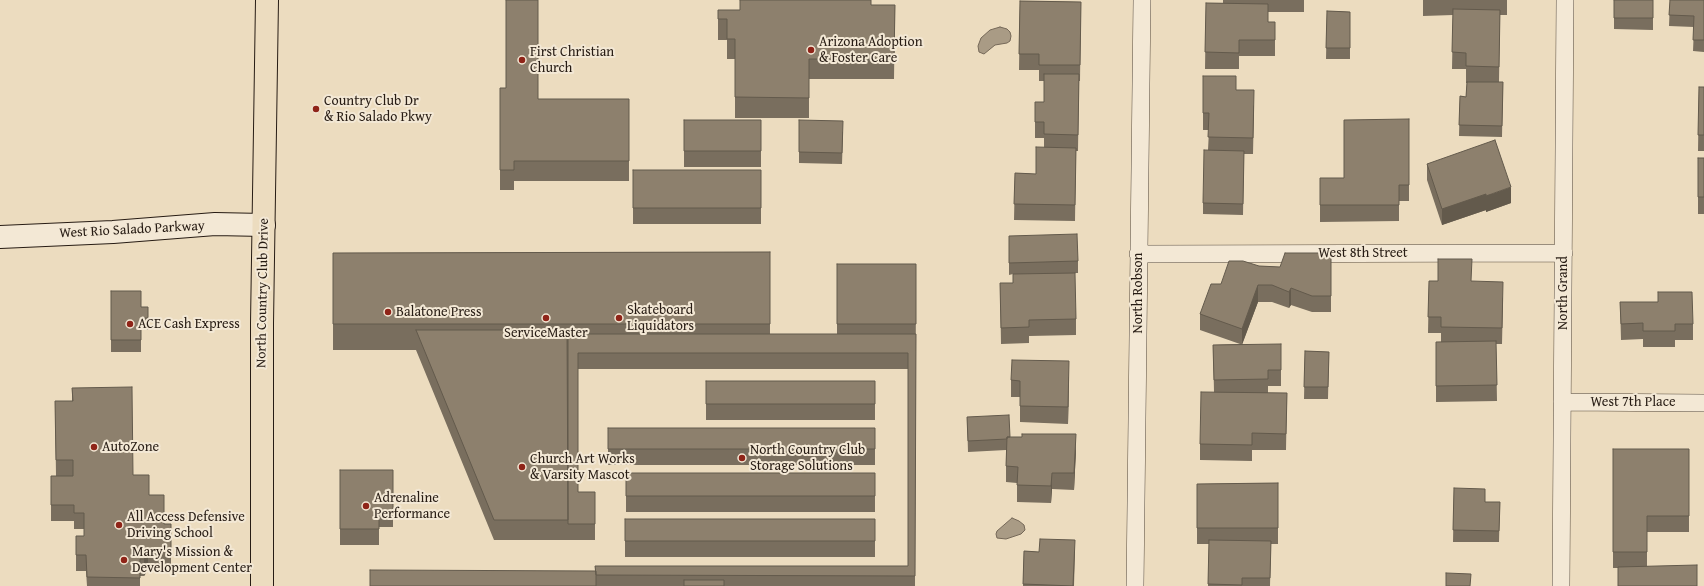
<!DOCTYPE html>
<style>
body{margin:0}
canvas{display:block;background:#ecdcbf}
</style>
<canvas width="1704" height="586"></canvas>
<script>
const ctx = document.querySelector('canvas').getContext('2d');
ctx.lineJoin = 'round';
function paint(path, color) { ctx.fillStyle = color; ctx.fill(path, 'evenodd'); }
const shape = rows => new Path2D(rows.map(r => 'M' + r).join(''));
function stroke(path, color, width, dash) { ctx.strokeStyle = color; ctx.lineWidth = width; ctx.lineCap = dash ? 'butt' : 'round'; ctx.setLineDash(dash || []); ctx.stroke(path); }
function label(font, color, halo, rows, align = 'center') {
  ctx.font = font + ' "Gentium Book Plus",serif'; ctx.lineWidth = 4; ctx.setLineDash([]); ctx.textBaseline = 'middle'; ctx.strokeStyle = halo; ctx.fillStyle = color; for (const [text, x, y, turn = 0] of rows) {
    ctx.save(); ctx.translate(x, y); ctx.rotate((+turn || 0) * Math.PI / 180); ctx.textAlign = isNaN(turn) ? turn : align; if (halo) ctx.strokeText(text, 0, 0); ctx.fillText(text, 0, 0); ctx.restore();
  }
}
const water = shape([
 [1000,27,1007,29,1010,32,1011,36,1010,41,1007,43,995,45,984,54,979,52,978,46,981,38,990,30,1000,27],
 [1012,518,1019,521,1024,525,1025,530,1021,534,1006,539,997,538,996,534,997,531,1012,518]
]);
paint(water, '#a99b85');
stroke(water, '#756858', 1);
const minor = shape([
 [1138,254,1564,253],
 [1562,402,1704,403],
 [1135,586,1142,0],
 [1561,586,1565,0]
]);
const secondary = shape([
 [0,237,113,232,215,224,264,225]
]);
const primary = shape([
 [262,586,262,323,267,0]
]);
stroke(minor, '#584c3f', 18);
stroke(secondary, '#271c14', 24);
stroke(primary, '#271c14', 24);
stroke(minor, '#f3e8d5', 17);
stroke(secondary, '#f3e8d5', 22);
stroke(primary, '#ecdcbf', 22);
paint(shape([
 [1223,0,1304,0,1304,12,1268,12,1268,22,1275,22,1275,56,1239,56,1239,69,1205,69,1206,3,1223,3],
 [1423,0,1507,0,1507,15,1500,15,1499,82,1503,82,1502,137,1459,136,1460,96,1466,97,1467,83,1466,83,1466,69,1452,69,1453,15,1423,16],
 [1614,0,1653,0,1653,30,1614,29],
 [1670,0,1704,0,1704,52,1693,51,1694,27,1669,26],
 [1020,1,1081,2,1080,81,1079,81,1078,151,1076,151,1075,221,1014,220,1015,173,1036,174,1044,147,1044,138,1035,138,1035,122,1044,102,1044,81,1039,81,1039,70,1019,70],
 [871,5,895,5,894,79,809,79,809,118,735,118,735,59,727,59,727,40,718,40,718,10,740,10],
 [1327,11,1350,12,1350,59,1326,59],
 [1203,76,1236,90,1254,106,1253,154,1244,154,1243,215,1203,214,1203,203,1208,150,1209,130,1203,130],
 [1699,87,1704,87,1704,151,1698,151],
 [500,88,538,99,629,99,629,181,514,181,514,190,500,190],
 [1409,119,1409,201,1399,201,1399,221,1320,222,1320,178,1344,178],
 [684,120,761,120,761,167,684,167],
 [799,120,843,132,842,164,799,163],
 [1698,158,1704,158,1704,214,1698,214],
 [1427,164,1511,203,1486,212,1486,210,1442,225,1427,180],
 [633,170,761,170,761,224,633,224],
 [1009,236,1078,261,1078,273,1073,273,1076,319,1076,335,1029,336,1029,343,1001,344,1000,283,1013,283,1013,274,1009,275],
 [770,252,770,334,837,334,837,264,916,264,915,586,370,586,595,571,595,566,908,566,908,369,578,369,578,492,595,492,595,540,494,540,416,350,333,350,333,253],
 [1331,253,1331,312,1312,312,1291,305,1289,308,1272,302,1258,302,1242,344,1281,370,1281,386,1268,386,1268,393,1287,393,1286,450,1252,450,1252,461,1200,460,1200,444,1214,392,1213,345,1240,344,1200,330,1200,314,1221,284,1259,266,1280,267],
 [1429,281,1471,281,1503,298,1502,344,1496,344,1497,401,1436,402,1436,342,1441,342,1441,333,1428,333],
 [111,291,141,307,148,307,148,330,141,330,141,352,111,352],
 [1620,302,1693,324,1693,340,1675,340,1675,347,1643,347,1643,339,1621,340],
 [1305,351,1329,352,1328,399,1304,399],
 [1069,377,1068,424,1020,422,1020,397,1011,397,1011,380],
 [706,381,875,381,875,420,706,420],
 [72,388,133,475,149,495,164,524,171,524,171,566,161,566,161,570,148,570,144,576,140,576,140,586,87,586,86,571,76,571,76,536,84,536,84,529,74,529,74,521,51,521,51,476,56,476,55,401,72,401],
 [967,417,1010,437,1076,450,1074,490,1052,489,1051,503,1017,502,1017,483,1006,482,1006,450,968,452],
 [608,428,875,428,875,465,608,465],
 [1613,449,1689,449,1689,532,1647,532,1647,566,1697,586,1618,586,1618,568,1613,568],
 [340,470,393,470,393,527,379,527,379,545,340,545],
 [626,473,875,473,875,512,626,512],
 [1278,483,1278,544,1271,544,1270,586,1208,586,1209,544,1197,544,1197,484],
 [1454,488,1485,502,1500,502,1499,542,1453,542],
 [625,519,875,519,875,557,625,557],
 [1024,551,1039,552,1075,551,1074,586,1023,586]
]), '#796e5e');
paint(shape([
 [1511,187,1511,203,1486,212,1486,196],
 [1486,194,1486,210,1442,225,1442,209],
 [1258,285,1258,302,1242,345,1242,329],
 [1291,288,1291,305,1289,308,1289,292],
 [1069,361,1069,377,1068,424,1068,407],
 [1076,434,1076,450,1074,490,1074,473],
 [1052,473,1052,489,1051,503,1051,486],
 [148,554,148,570,144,576,144,559]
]), '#635a4c');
const building = shape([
 [506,0,538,0,538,99,629,99,629,161,514,161,514,170,500,170,500,88,506,88,506,0],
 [740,0,871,0,871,5,895,5,894,59,809,59,809,98,735,97,735,39,727,39,727,19,718,19,718,10,740,10,740,0],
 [1614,0,1653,0,1653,18,1614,18,1614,0],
 [1670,0,1704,0,1704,40,1693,40,1694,16,1669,15,1670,0],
 [1020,1,1081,2,1080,65,1039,65,1039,54,1019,54,1020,1],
 [1206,3,1268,4,1268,22,1275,22,1275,40,1239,40,1239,53,1205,52,1206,3],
 [1453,9,1500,10,1499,67,1466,66,1466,53,1452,52,1453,9],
 [1327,11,1350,12,1350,48,1326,48,1327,11],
 [1044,74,1079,74,1078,135,1044,134,1044,122,1035,122,1035,102,1044,102,1044,74],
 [1203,76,1236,76,1236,90,1254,90,1253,138,1208,137,1209,113,1203,113,1203,76],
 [1467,82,1503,82,1502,126,1459,125,1460,96,1466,97,1467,82],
 [1699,87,1704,87,1704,135,1698,135,1699,87],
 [1409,119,1409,185,1399,185,1399,205,1320,205,1320,178,1344,178,1344,120,1409,119],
 [684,120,761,120,761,151,684,151,684,120],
 [799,120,843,121,842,153,799,152,799,120],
 [1495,140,1511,187,1486,196,1486,194,1442,209,1427,164,1495,140],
 [1036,147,1076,148,1075,205,1014,204,1015,173,1036,174,1036,147],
 [1204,150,1244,151,1243,204,1203,203,1204,150],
 [1698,158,1704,158,1704,197,1698,197,1698,158],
 [633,170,761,170,761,208,633,208,633,170],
 [1077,234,1078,261,1009,263,1009,236,1077,234],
 [770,252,770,324,333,324,333,253,770,252],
 [1285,253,1331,253,1331,296,1312,296,1291,288,1289,292,1272,285,1258,285,1242,329,1200,314,1211,284,1221,284,1229,261,1243,261,1259,266,1280,267,1285,253],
 [1438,259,1472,259,1471,281,1503,282,1502,328,1441,327,1441,317,1428,317,1429,281,1438,281,1438,259],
 [837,264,916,264,916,324,837,324,837,264],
 [1075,273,1076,319,1029,320,1029,327,1001,328,1000,283,1013,283,1013,274,1075,273],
 [111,291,141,291,141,307,148,307,148,318,141,318,141,340,111,340,111,291],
 [1658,292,1692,292,1693,324,1675,324,1675,331,1643,331,1643,323,1621,324,1620,302,1658,302,1658,292],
 [416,330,567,330,568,520,494,520,416,330],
 [568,334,916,334,915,576,596,575,595,566,908,566,908,353,578,353,578,492,595,492,595,524,568,524,568,334],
 [1496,341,1497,385,1436,386,1436,342,1496,341],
 [1281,344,1281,370,1268,370,1268,379,1214,380,1213,345,1281,344],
 [1305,351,1329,352,1328,387,1304,387,1305,351],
 [1012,360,1069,361,1068,407,1020,406,1020,381,1011,380,1012,360],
 [706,381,875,381,875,404,706,404,706,381],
 [132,387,133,475,149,475,149,495,164,495,164,524,171,524,171,550,161,550,161,554,148,554,144,559,140,559,140,578,87,577,86,555,76,555,76,536,84,536,84,513,74,513,74,505,51,505,51,476,73,476,73,460,56,460,55,401,73,401,72,388,132,387],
 [1201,392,1287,393,1286,434,1252,433,1252,445,1200,444,1201,392],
 [1009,415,1010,437,1007,437,1007,439,968,441,967,417,1009,415],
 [608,428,875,428,875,449,608,449,608,428],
 [1022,434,1076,434,1074,473,1052,473,1051,486,1017,485,1018,467,1006,466,1007,437,1022,437,1022,434],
 [1613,449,1689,449,1689,516,1647,516,1647,552,1613,552,1613,449],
 [340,470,393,470,393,511,379,511,379,529,340,529,340,470],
 [626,473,875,473,875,496,626,496,626,473],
 [1278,483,1278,528,1197,528,1197,484,1278,483],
 [1454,488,1485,489,1485,502,1500,502,1499,531,1453,530,1454,488],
 [625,519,875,519,875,541,625,541,625,519],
 [1040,539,1075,540,1073,586,1023,584,1024,551,1039,552,1040,539],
 [1209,540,1271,541,1270,578,1242,578,1242,585,1208,584,1209,540],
 [1697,565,1697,586,1618,586,1618,567,1697,565],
 [370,570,596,571,596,586,370,586,370,570],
 [1446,573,1471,574,1470,586,1446,586,1446,573],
 [684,580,724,580,724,586,684,586,684,580]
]);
paint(building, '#8d806d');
stroke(building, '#635a4c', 1);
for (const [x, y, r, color] of [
 [811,50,4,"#8f2418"],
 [522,60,4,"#8f2418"],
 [316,109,4,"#8f2418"],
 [388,312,4,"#8f2418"],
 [546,318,4,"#8f2418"],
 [619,318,4,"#8f2418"],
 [130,324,4,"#8f2418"],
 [94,447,4,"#8f2418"],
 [742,458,4,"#8f2418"],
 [522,467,4,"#8f2418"],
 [366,506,4,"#8f2418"],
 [119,525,4,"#8f2418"],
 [124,560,4,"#8f2418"]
]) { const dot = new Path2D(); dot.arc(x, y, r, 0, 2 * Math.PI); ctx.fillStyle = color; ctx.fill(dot); stroke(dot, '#f3e8d5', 1.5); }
label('14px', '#271c14', '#f3e8d5', [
 ["Arizona Adoption",819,42],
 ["& Foster Care",819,58],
 ["First Christian",530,52],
 ["Church",530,68],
 ["Country Club Dr",324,101],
 ["& Rio Salado Pkwy",324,117],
 ["Skateboard",627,310],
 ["Liquidators",627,326],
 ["Balatone Press",396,312],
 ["ACE Cash Express",138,324],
 ["ServiceMaster",546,333,"center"],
 ["AutoZone",102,447],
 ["North Country Club",750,450],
 ["Storage Solutions",750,466],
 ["Church Art Works",530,459],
 ["& Varsity Mascot",530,475],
 ["Adrenaline",374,498],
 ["Performance",374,514],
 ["All Access Defensive",127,517],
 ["Driving School",127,533],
 ["Mary's Mission &",132,552],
 ["Development Center",132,568]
], 'left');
label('14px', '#271c14', '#f3e8d5', [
 ["West Rio Salado Parkway",132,230,-3],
 ["West 8th Street",1363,253],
 ["North Country Club Drive",263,293,-89],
 ["North Robson",1138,293,-90],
 ["North Grand",1563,293,-90],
 ["West 7th Place",1633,402]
]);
</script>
